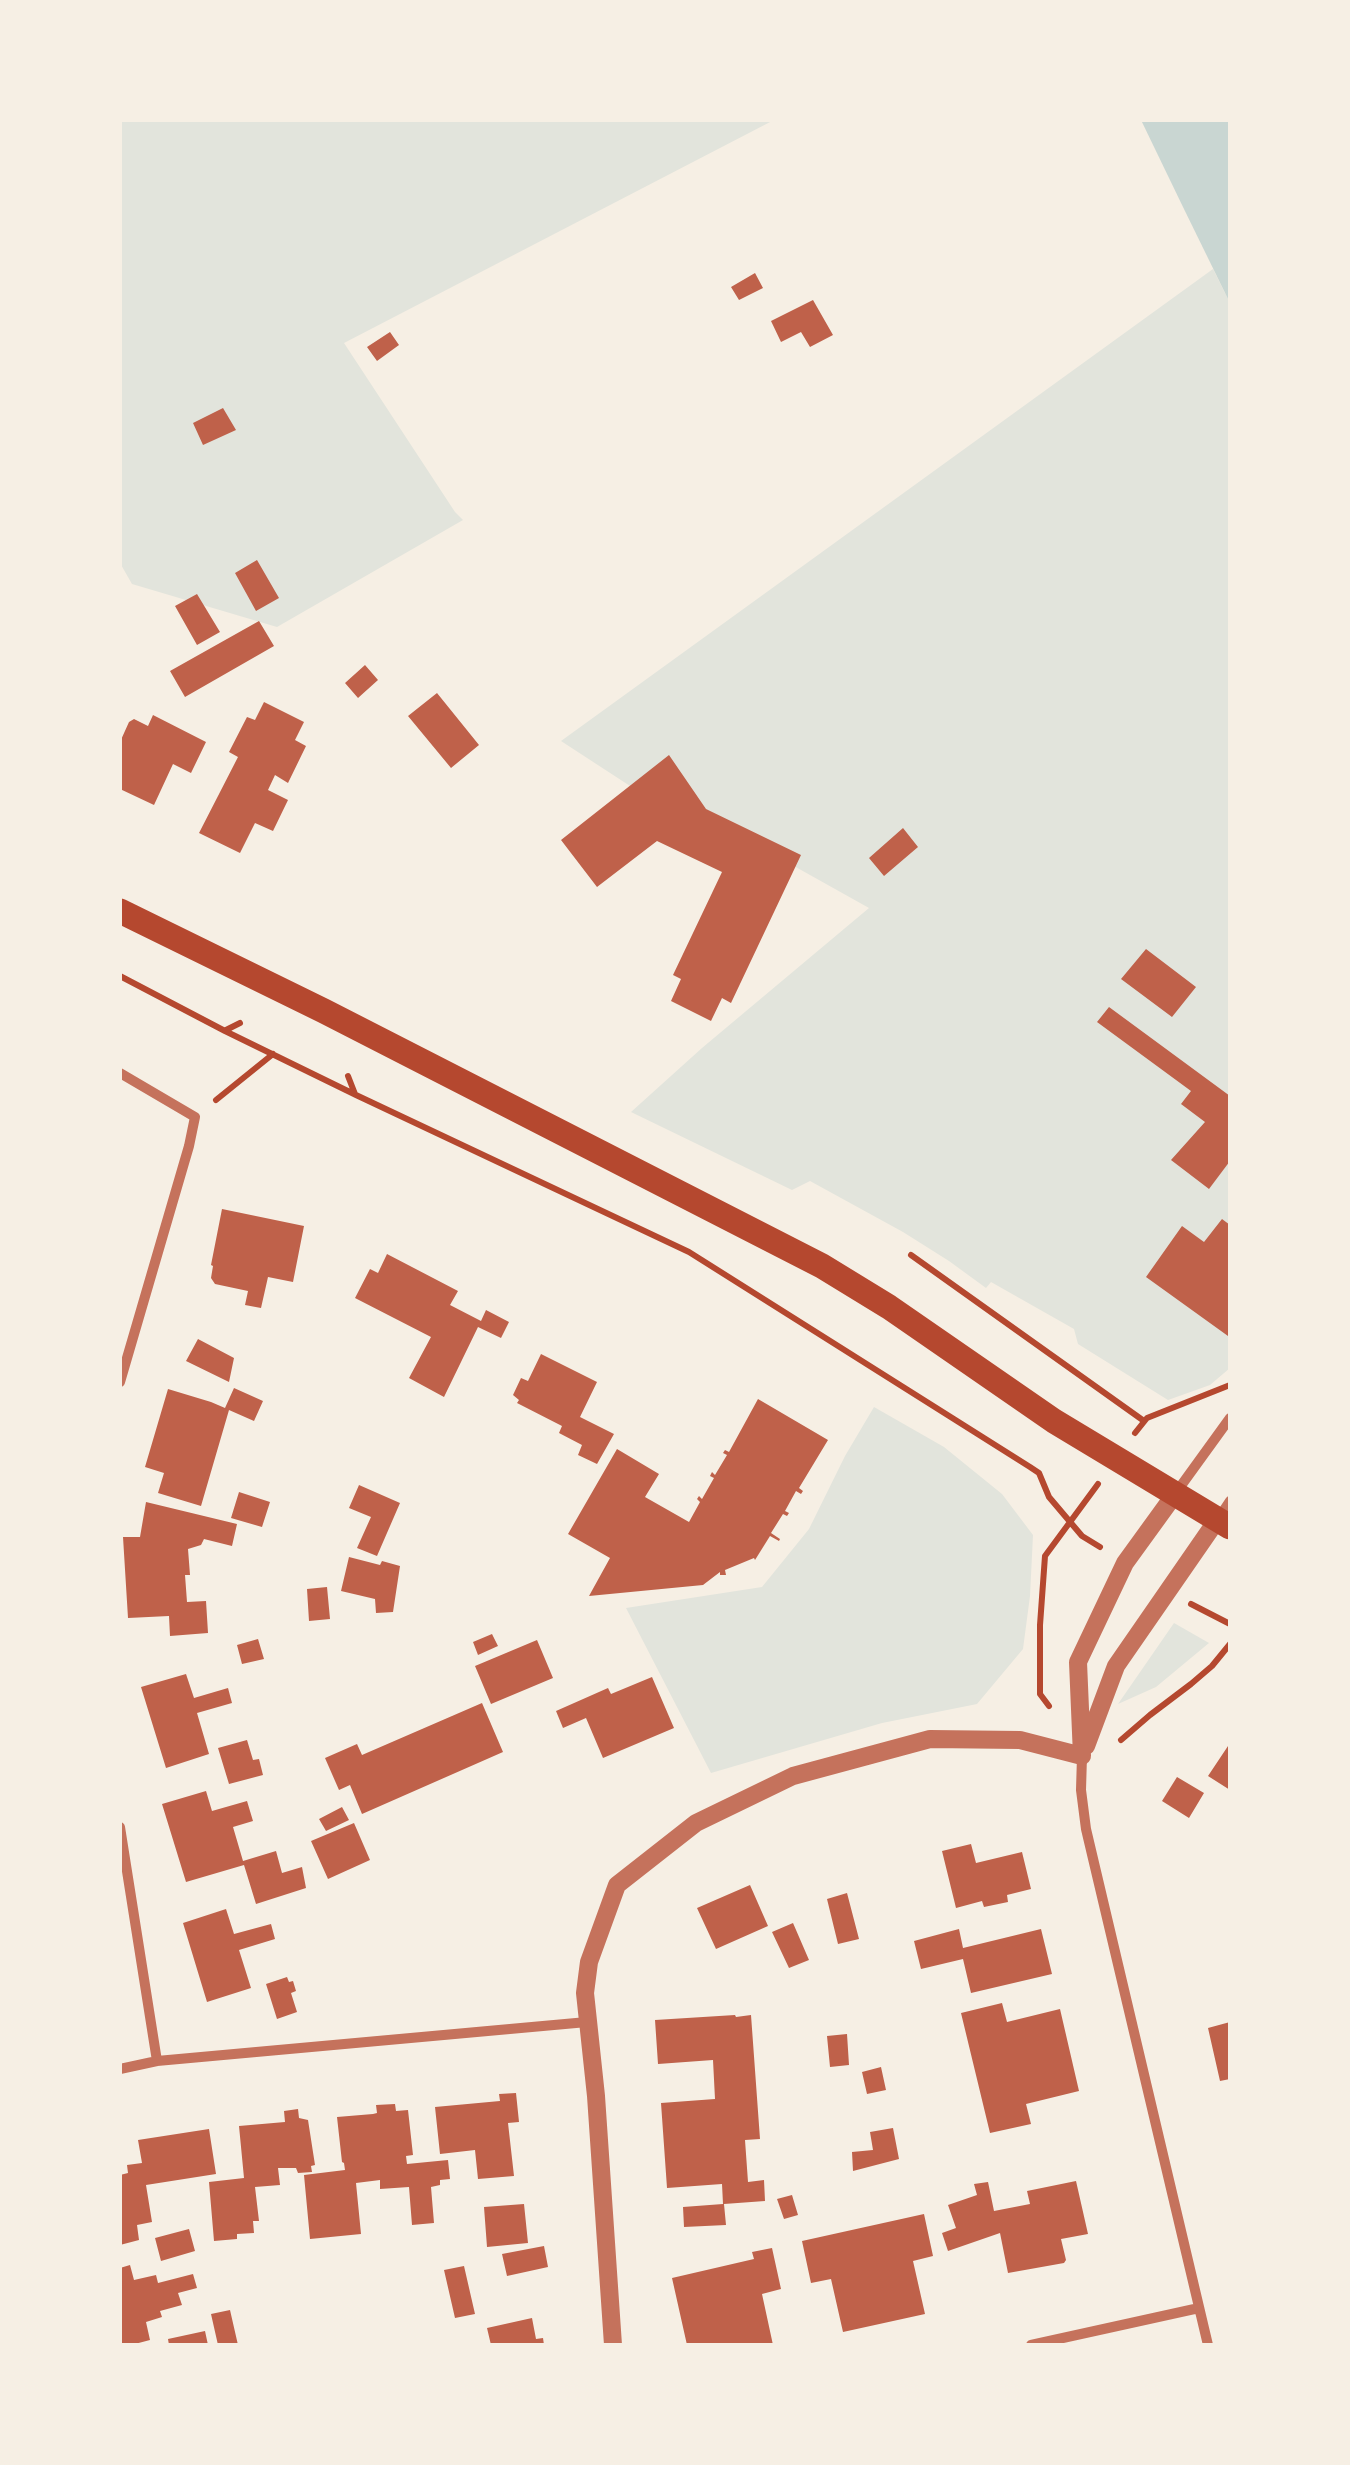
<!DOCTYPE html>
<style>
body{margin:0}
#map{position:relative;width:1350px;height:2465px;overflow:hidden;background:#f6efe4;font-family:"Varela Round",sans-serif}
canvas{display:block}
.frame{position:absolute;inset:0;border:122px solid #f6efe4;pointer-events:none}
</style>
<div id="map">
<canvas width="1350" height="2465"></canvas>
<div class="frame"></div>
</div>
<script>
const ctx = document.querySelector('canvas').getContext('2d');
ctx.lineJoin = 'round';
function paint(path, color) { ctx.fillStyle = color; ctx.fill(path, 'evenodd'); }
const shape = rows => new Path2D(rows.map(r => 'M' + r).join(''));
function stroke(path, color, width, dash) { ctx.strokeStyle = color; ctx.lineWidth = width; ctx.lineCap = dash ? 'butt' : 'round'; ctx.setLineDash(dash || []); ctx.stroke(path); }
paint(shape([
 [120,120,774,120,344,343,455,512,463,520,277,627,132,584,120,563],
 [1213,269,1230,303,1230,1368,1210,1385,1168,1400,1078,1344,1074,1329,991,1282,986,1288,949,1261,903,1232,810,1181,792,1190,631,1112,702,1048,869,908,751,842,670,812,561,741],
 [874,1407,944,1447,1002,1494,1033,1535,1030,1596,1023,1649,977,1704,882,1723,711,1773,626,1608,762,1587,809,1529,845,1456],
 [1174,1623,1209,1643,1156,1687,1118,1704]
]), '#e2e4dc');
paint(shape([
 [1141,120,1230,120,1230,303,1183,207]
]), '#c9d6d2');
paint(shape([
 [755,273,763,288,739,300,731,287],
 [813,300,833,335,810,347,801,332,781,342,771,321],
 [390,332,399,345,377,361,367,347],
 [223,408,236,430,203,445,193,423],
 [257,560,279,598,256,611,235,573],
 [197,594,220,632,197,645,175,606],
 [259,621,274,646,185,697,170,671],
 [365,665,378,680,358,698,345,683],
 [437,693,479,745,451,768,408,716],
 [264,702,304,722,295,740,306,746,288,783,275,775,268,790,288,800,273,831,255,823,240,853,199,833,238,757,229,752,247,717,255,720],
 [153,715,206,742,191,773,173,764,154,805,120,789,120,742,129,722,134,719,148,726],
 [669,755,706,809,801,855,731,1003,722,998,711,1021,671,1001,681,979,673,975,722,872,657,841,597,887,561,840],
 [903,828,918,847,884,876,869,858],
 [1146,949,1196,987,1172,1017,1121,979],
 [1109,1007,1230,1096,1230,1161,1209,1189,1171,1160,1205,1122,1181,1104,1191,1091,1097,1022],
 [222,1209,304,1226,293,1282,268,1277,261,1308,245,1305,248,1291,215,1284,211,1278,213,1266,211,1265],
 [1222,1219,1230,1225,1230,1333,1228,1336,1146,1277,1182,1226,1204,1242],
 [387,1254,458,1291,450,1305,481,1321,486,1310,509,1322,501,1338,478,1327,444,1397,409,1378,431,1337,355,1298,370,1269,378,1273],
 [198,1339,234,1358,229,1382,186,1361],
 [541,1354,597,1382,580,1417,614,1434,597,1464,578,1455,582,1445,559,1433,562,1426,517,1403,519,1400,513,1395,521,1378,528,1381],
 [234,1388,263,1401,254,1421,229,1410,201,1506,158,1493,164,1473,145,1467,168,1389,211,1402,225,1408],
 [758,1399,828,1440,799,1488,803,1491,801,1494,796,1491,785,1511,789,1513,787,1516,783,1514,771,1533,780,1539,779,1541,770,1536,755,1560,754,1558,725,1570,726,1575,720,1575,720,1572,703,1585,589,1596,610,1558,568,1534,617,1449,659,1474,645,1497,689,1522,700,1502,697,1499,699,1496,702,1499,714,1478,710,1476,712,1472,715,1475,727,1455,723,1453,725,1450,729,1452],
 [359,1485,400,1503,377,1556,357,1548,371,1517,349,1508],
 [239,1492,270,1502,262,1527,231,1518],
 [146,1502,237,1524,232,1546,204,1539,201,1545,188,1549,190,1575,185,1575,187,1602,206,1601,208,1633,170,1636,169,1616,128,1618,123,1537,140,1537],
 [349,1557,380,1565,382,1561,400,1566,393,1612,376,1613,375,1599,341,1591],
 [327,1587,330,1619,309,1621,307,1589],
 [492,1634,498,1646,478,1655,473,1642],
 [258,1639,264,1659,242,1664,237,1645],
 [537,1640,553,1678,491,1704,475,1666],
 [186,1674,194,1698,228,1688,232,1703,197,1713,209,1754,166,1768,141,1687],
 [652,1677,674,1728,603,1758,586,1718,563,1728,556,1711,608,1688,611,1694],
 [482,1703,503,1752,362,1814,350,1785,339,1790,325,1758,357,1744,362,1755],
 [247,1740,253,1760,259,1759,263,1775,229,1784,218,1748],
 [1230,1743,1230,1790,1208,1776],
 [1177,1777,1204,1793,1189,1818,1162,1801],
 [206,1791,212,1811,247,1801,253,1821,233,1827,243,1861,276,1851,282,1873,302,1867,306,1888,256,1904,244,1865,186,1882,162,1804],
 [342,1807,349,1820,326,1831,319,1819],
 [354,1823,370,1860,328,1879,311,1841],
 [971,1844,976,1863,1022,1852,1031,1889,1007,1895,1008,1902,984,1907,982,1901,956,1908,942,1851],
 [750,1885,768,1926,716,1949,697,1908],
 [847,1893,859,1939,838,1944,827,1899],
 [226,1909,234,1934,271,1924,275,1939,239,1950,251,1988,207,2002,183,1923],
 [793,1923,809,1960,789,1968,772,1932],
 [959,1929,963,1948,1041,1929,1052,1974,971,1993,963,1959,921,1969,914,1941],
 [287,1977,289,1982,293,1981,296,1991,291,1993,297,2012,277,2019,266,1984],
 [1002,2003,1007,2022,1060,2009,1079,2091,1026,2104,1031,2124,990,2133,961,2013],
 [735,2015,736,2017,751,2015,760,2139,745,2140,748,2182,764,2180,765,2201,724,2204,726,2225,684,2227,683,2207,723,2204,722,2184,667,2188,661,2103,715,2099,713,2060,658,2064,655,2020],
 [1230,2022,1230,2079,1220,2081,1208,2028],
 [847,2034,849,2065,830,2067,827,2036],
 [881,2067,886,2090,867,2094,862,2072],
 [516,2093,519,2122,508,2123,514,2176,478,2179,475,2150,440,2154,435,2107,500,2101,499,2094],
 [395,2104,396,2111,408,2110,413,2155,406,2156,407,2164,448,2160,450,2179,440,2180,440,2185,431,2187,434,2223,412,2225,409,2187,380,2189,380,2180,356,2183,361,2234,310,2239,304,2175,345,2170,344,2163,342,2162,337,2117,373,2114,377,2113,376,2105],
 [298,2109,299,2118,308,2120,315,2165,311,2166,312,2172,298,2173,296,2168,278,2168,280,2185,255,2187,259,2221,253,2221,254,2233,237,2234,237,2239,214,2241,209,2182,244,2178,239,2126,285,2122,284,2111],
 [893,2128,899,2159,853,2171,852,2152,873,2150,870,2132],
 [209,2129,216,2174,146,2185,152,2222,137,2225,139,2240,120,2245,120,2175,128,2173,127,2165,142,2163,138,2140],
 [1076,2181,1088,2234,1061,2239,1066,2260,1064,2263,1008,2273,1000,2233,948,2251,942,2233,956,2228,948,2205,977,2195,974,2184,988,2182,994,2211,1030,2204,1027,2191],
 [792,2195,798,2215,784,2219,777,2199],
 [524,2204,528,2243,487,2247,484,2207],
 [924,2214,933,2256,913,2261,925,2314,843,2332,831,2279,811,2283,802,2241],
 [189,2229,195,2251,161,2261,155,2238],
 [544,2246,548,2267,507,2276,502,2254],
 [772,2248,781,2289,762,2294,773,2345,687,2345,672,2278,754,2259,752,2252],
 [130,2265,134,2280,156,2275,158,2283,193,2274,197,2288,178,2293,182,2305,160,2311,162,2317,146,2322,150,2340,131,2345,120,2345,120,2268],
 [464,2266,475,2314,455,2318,444,2270],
 [230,2310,238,2345,218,2345,211,2314],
 [532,2318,536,2339,543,2338,544,2345,491,2345,487,2328],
 [205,2331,208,2345,169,2345,168,2339]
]), '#bf614a');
stroke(shape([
 [120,976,225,1031,356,1095,689,1252,1030,1467,1039,1473,1049,1497,1082,1536,1100,1547],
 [226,1030,240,1023],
 [348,1076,355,1094],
 [216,1100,273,1054],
 [911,1255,1144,1421],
 [1135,1433,1147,1418,1230,1385],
 [1191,1604,1230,1624],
 [1049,1706,1040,1694,1040,1625,1045,1556,1098,1484],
 [1121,1740,1150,1715,1191,1684,1212,1666,1230,1644]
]), '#b5482f', 6);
stroke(shape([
 [120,1073,195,1117,189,1146,120,1382],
 [1175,1494,1230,1418],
 [1218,1519,1230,1501],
 [1082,1756,1081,1790,1086,1829,1208,2345],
 [120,1827,157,2061],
 [120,2069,157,2061,587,2022],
 [1031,2345,1199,2308]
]), '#c5725c', 10);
stroke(shape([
 [1086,1746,1116,1666,1217,1520],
 [1082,1756,1078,1662,1125,1563,1175,1494],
 [613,2345,596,2096,585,1993,589,1962,617,1885,696,1823,793,1776,930,1739,1020,1740,1082,1756]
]), '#c5725c', 18);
stroke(shape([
 [120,911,324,1011,822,1266,889,1307,1054,1421,1230,1527]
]), '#b5482f', 25);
</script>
